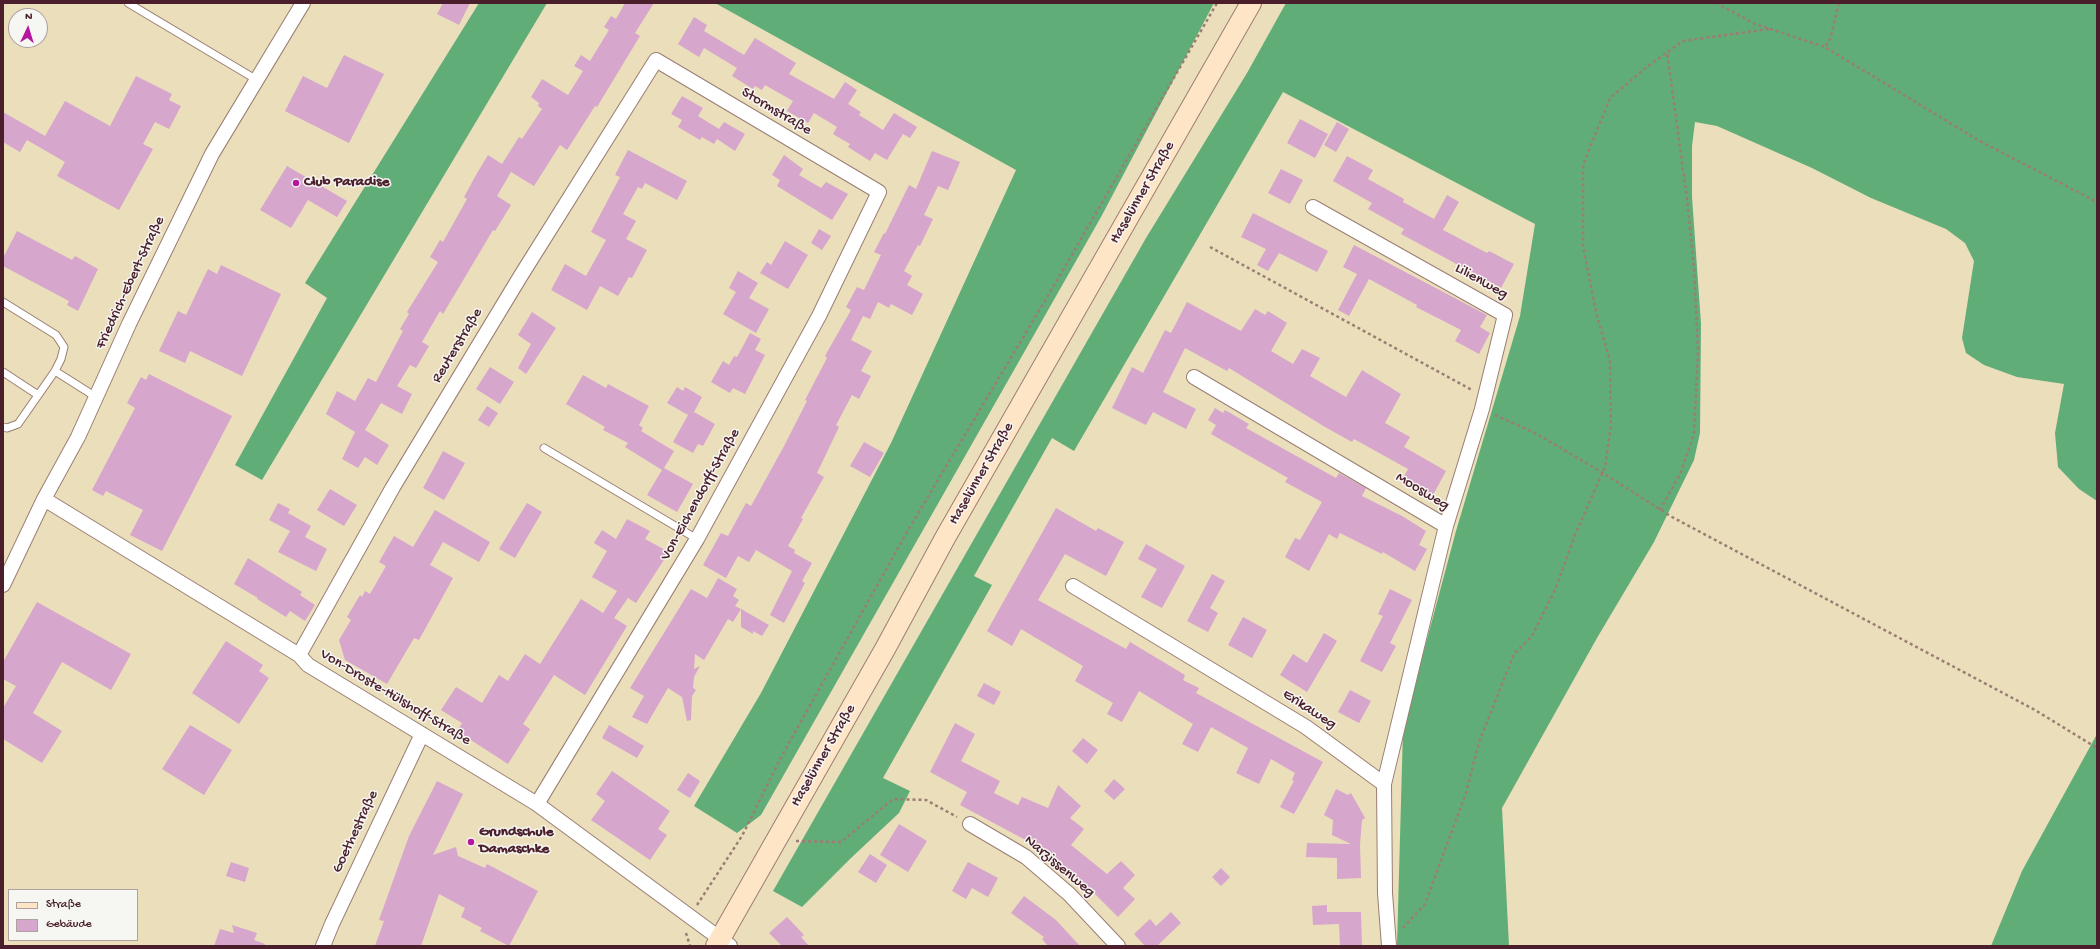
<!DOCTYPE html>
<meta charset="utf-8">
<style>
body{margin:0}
#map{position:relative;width:2100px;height:949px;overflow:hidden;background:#ebdebb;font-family:"Gochi Hand",sans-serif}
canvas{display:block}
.frame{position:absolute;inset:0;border:4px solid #4a1f2b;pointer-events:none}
.legend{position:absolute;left:8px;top:889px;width:130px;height:52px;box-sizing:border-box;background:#f6f6f2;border:1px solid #b1a0a2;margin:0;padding:5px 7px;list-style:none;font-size:12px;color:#4a1f2b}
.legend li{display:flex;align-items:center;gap:8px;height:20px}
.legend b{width:20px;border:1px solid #b1a0a2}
.north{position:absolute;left:8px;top:8px;width:40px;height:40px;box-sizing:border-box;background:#f6f6f2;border:1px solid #b1a0a2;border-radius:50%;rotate:4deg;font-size:11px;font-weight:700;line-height:16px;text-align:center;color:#4a1f2b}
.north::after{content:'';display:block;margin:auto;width:14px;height:18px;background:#b5179e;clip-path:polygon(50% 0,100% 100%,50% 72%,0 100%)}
</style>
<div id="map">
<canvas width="2100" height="949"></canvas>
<div class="frame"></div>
<ul class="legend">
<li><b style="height:5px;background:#fee5c5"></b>Straße</li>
<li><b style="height:11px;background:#d6a6cc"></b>Gebäude</li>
</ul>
<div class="north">N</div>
</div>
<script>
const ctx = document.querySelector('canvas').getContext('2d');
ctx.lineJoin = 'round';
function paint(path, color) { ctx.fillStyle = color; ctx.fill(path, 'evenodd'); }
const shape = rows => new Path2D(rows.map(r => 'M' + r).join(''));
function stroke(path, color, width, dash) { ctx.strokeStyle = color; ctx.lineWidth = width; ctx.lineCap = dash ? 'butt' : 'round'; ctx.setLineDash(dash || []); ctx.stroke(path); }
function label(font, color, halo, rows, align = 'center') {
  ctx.font = font + ' "Gochi Hand",sans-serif'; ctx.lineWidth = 3; ctx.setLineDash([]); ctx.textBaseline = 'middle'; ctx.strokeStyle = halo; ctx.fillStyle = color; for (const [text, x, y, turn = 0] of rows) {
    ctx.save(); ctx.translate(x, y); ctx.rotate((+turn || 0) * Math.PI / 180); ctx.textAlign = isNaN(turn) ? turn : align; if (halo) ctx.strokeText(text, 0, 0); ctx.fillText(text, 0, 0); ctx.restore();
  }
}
paint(shape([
 [479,3,547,3,262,480,235,465,327,298,305,283],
 [715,3,1214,3,1101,217,761,815,737,833,694,806,761,693,891,443,1016,170],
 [1286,3,2097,3,2097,501,2079,489,2058,467,2055,433,2064,384,2017,377,1984,365,1966,353,1962,338,1974,261,1965,243,1946,229,1871,198,1812,168,1717,126,1695,122,1692,146,1692,197,1701,324,1700,433,1694,460,1654,542,1597,638,1502,808,1509,946,1397,946,1403,729,1456,531,1520,316,1535,224,1283,92,1074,451,1052,438,974,576,992,585,883,778,910,791,899,813,851,858,802,907,773,891,1146,238,1247,73],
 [2097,734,2097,946,1991,946,2022,871]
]), '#60ad78');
paint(shape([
 [443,3,470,3,459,25,437,14],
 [625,3,654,3,635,33,640,36,597,107,595,106,567,150,560,145,534,186,511,172,497,196,511,205,495,231,493,230,443,314,440,311,422,342,429,346,416,368,410,365,397,386,412,394,402,414,381,403,365,430,389,445,377,465,365,457,358,468,342,459,355,432,326,414,337,391,355,401,368,378,376,382,403,331,400,329,409,314,407,312,438,262,430,257,440,240,443,242,467,199,464,197,476,175,488,155,502,164,519,137,522,139,542,109,538,106,539,103,531,97,542,79,568,95,583,71,574,66,581,55,590,61,609,30,604,27,611,16,616,19],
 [694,17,707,25,704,31,744,55,755,38,796,63,789,74,834,99,845,82,857,90,848,104,861,112,859,115,883,130,894,113,917,127,910,138,903,134,887,160,875,153,870,161,848,147,850,144,833,134,837,127,814,113,808,123,787,111,793,101,765,85,762,90,755,86,753,89,732,76,737,68,704,48,699,57,678,44],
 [344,55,384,74,349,143,285,111,303,76,327,88],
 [136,76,172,94,169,100,181,106,169,129,155,122,143,144,153,149,119,210,57,176,65,162,27,140,20,152,3,142,3,112,45,136,65,101,110,126],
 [682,96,703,108,698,116,719,129,724,122,745,134,735,151,717,139,714,144,702,137,700,140,678,127,682,120,671,114],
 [1300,119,1328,134,1315,158,1287,143],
 [1337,122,1349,129,1336,152,1324,145],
 [628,150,687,181,677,200,645,183,642,189,638,187,623,214,636,221,626,239,647,250,632,278,629,277,618,296,600,286,587,310,551,290,565,264,586,276,606,240,591,232,620,177,615,175],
 [932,151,960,162,948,190,938,186,924,215,933,219,920,246,918,245,904,271,912,276,907,285,923,294,912,315,891,304,889,308,878,302,870,319,863,316,851,340,872,351,861,371,871,376,859,399,852,395,836,425,839,427,817,473,824,477,801,518,803,519,788,546,795,550,794,553,812,563,802,581,805,583,784,623,770,615,792,571,756,550,749,562,738,556,726,578,703,565,721,533,728,536,746,503,751,506,783,448,807,401,805,400,827,358,825,356,851,310,846,307,857,287,864,290,881,255,874,252,884,233,885,234,909,185,916,189],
 [784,155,803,169,799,175,821,188,826,182,848,194,832,220,777,186,780,180,772,175],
 [1347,156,1373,170,1368,179,1404,199,1403,202,1434,219,1447,195,1459,202,1443,230,1487,253,1489,251,1514,264,1501,288,1401,234,1404,229,1368,209,1372,203,1333,181],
 [287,166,347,201,337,217,308,200,291,228,260,210],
 [1281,169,1303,180,1290,204,1268,193],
 [1253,213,1328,251,1317,272,1279,253,1268,271,1257,265,1266,249,1241,237],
 [819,229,831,236,822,250,811,243],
 [17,231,72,260,75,256,98,269,78,311,67,305,69,301,3,266,3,258],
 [785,241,808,255,788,289,760,273,767,262,771,265],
 [1354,245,1487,315,1480,327,1490,333,1479,354,1455,341,1461,330,1416,307,1417,305,1369,279,1349,316,1338,310,1357,274,1343,267],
 [221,265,281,294,242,376,190,351,185,363,159,351,178,311,186,315,208,269,217,274],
 [738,271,758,283,749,298,769,309,756,333,723,314,736,292,729,288],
 [1187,302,1241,331,1255,309,1265,315,1268,311,1287,323,1271,351,1293,364,1302,349,1320,358,1310,376,1346,397,1362,370,1401,394,1385,423,1410,437,1404,447,1446,471,1433,495,1403,478,1408,469,1354,439,1352,442,1325,427,1229,368,1227,371,1185,348,1163,392,1196,409,1186,429,1153,412,1146,425,1112,408,1132,367,1143,373,1165,330,1171,333],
 [532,312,556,328,526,374,518,368,531,344,518,335],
 [750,333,761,339,755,350,765,355,745,394,733,388,730,393,711,382,723,361,729,365,734,356,737,357],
 [490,367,514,382,500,404,476,389],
 [149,374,232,416,162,551,130,535,143,510,106,491,103,496,92,490,135,408,127,403,141,377,146,380],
 [583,375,606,388,608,384,649,406,639,425,643,428,641,431,674,451,664,468,693,484,677,512,647,495,662,470,625,447,628,443,603,430,605,427,566,404],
 [677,387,683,391,685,387,702,397,694,412,715,424,703,446,698,444,693,453,673,442,688,415,667,403],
 [487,406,498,413,489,427,478,420],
 [1215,408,1223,413,1225,410,1249,424,1246,428,1336,478,1339,473,1366,488,1362,496,1402,516,1426,531,1419,545,1427,549,1415,571,1383,552,1382,554,1340,533,1337,539,1329,534,1309,571,1285,557,1295,538,1300,540,1322,502,1285,482,1288,478,1211,434,1216,425,1208,420],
 [864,442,884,453,870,477,850,466],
 [443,451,465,463,444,500,423,488],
 [330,489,357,505,344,526,317,510],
 [278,503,290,509,288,513,311,526,305,537,327,549,316,571,278,552,290,531,269,520],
 [527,503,542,512,515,558,499,549],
 [1056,508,1096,531,1098,528,1124,542,1106,576,1065,554,1038,600,1126,649,1130,642,1185,675,1183,680,1199,688,1196,693,1323,762,1294,814,1280,807,1294,781,1292,780,1295,773,1271,759,1259,784,1236,773,1248,748,1211,727,1198,752,1182,744,1193,724,1139,691,1122,722,1107,714,1113,703,1075,681,1083,666,1021,629,1012,646,987,631],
 [435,510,490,542,479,562,443,542,430,565,453,578,419,640,414,638,387,684,345,660,339,640,351,620,347,617,360,595,362,597,365,591,370,594,386,566,379,562,394,536,413,547],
 [627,519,650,531,645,539,669,552,636,603,628,598,614,618,627,626,585,695,554,675,523,724,530,729,508,764,457,731,462,723,441,710,456,687,482,703,499,675,508,681,525,654,540,664,581,599,603,613,617,591,592,577,607,551,594,543,602,530,616,539],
 [1146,544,1185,566,1162,608,1141,597,1157,569,1138,559],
 [248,558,302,592,300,595,315,605,305,621,290,611,286,617,257,599,258,598,234,584],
 [1212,574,1225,581,1210,608,1218,613,1208,632,1187,621],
 [718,578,737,589,733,596,739,600,735,606,741,609,733,622,728,619,704,660,695,654,694,669,700,666,694,677,693,688,696,690,692,696,691,720,687,721,682,697,668,688,647,724,632,717,644,696,630,688,691,589,707,598],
 [1390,589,1412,600,1390,643,1396,646,1382,672,1360,661,1383,616,1378,614],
 [37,602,131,654,111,690,62,662,33,713,62,731,42,763,3,739,3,708,16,686,3,679,3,662],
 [741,609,769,625,762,636,753,631,753,634,741,627],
 [1243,617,1267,630,1252,658,1228,645],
 [1324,633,1337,641,1307,692,1280,675,1293,654,1307,663],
 [226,641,263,665,259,671,269,678,239,724,192,693],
 [984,683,1001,692,994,705,977,696],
 [1350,690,1371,701,1359,723,1338,712],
 [955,723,975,734,961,761,1000,781,994,793,1018,805,1022,797,1048,808,1058,785,1081,806,1070,818,1084,829,1071,845,1107,874,1121,861,1135,875,1123,888,1135,899,1118,917,1086,885,1034,842,1033,844,960,805,967,792,930,772],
 [190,725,232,750,204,795,162,769],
 [609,725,644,746,637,758,602,738],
 [1083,738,1098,750,1087,764,1072,751],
 [612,771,670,811,658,829,667,835,650,860,591,820,605,801,596,794],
 [688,773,700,781,690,798,677,790],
 [1114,779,1125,789,1114,800,1104,791],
 [437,781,463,794,433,855,456,847,458,856,485,868,487,864,538,891,509,946,480,931,482,928,461,917,465,908,439,894,421,946,375,946,384,921,379,920,409,836],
 [1336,789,1348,795,1351,793,1365,818,1362,820,1360,845,1361,878,1337,879,1337,858,1306,857,1307,843,1351,844,1332,835,1333,820,1324,815],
 [899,824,927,841,908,872,880,855],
 [870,854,887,865,876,883,858,872],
 [231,862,249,868,245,882,226,876],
 [968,862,998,878,988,897,972,888,966,899,952,891],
 [1221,868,1230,877,1221,886,1212,877],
 [1024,896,1056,920,1080,946,1048,946,1042,939,1044,937,1011,913],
 [1327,905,1327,912,1361,912,1362,946,1340,946,1339,924,1313,925,1312,906],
 [1171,912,1181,923,1157,946,1145,946,1134,934,1150,919,1156,926],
 [787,917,804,935,801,937,809,946,782,946,769,933],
 [232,925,257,933,254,940,265,944,264,946,214,946,220,929,234,933]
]), '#d6a6cc');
const lane = shape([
 [128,3,257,80],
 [3,302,56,335,64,347,61,359,55,371,18,424,7,428,3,427],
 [55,371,96,397],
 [3,372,38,395],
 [544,448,697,539]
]);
const street = shape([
 [1313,207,1505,315,1482,409,1446,526,1384,784,1385,893,1389,946],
 [1194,377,1446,526],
 [44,499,299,655,308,665,537,804,730,946],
 [3,585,44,499,78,437,129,324,212,154,303,3],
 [1073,586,1306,727,1384,784],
 [299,655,393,487,520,277,656,60,879,192,819,316,697,539,537,804],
 [970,824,1026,857,1069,894,1118,946],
 [323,946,332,924,422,734]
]);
const secondary = shape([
 [716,946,885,649,945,538,1251,3]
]);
stroke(lane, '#9a7e73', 9);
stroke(street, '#9a7e73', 16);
stroke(secondary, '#9a7e73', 22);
stroke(shape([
 [1716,3,1755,24,1825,47],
 [1839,3,1830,39,1825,47,1978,140,2097,202],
 [1210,247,1472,390],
 [1495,415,1537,434,1603,473,1672,517,2035,710,2097,748],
 [1660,510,1680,474,1694,434,1698,350,1694,269,1687,199,1667,52],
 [796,841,841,842,893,799,926,800,957,817],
 [697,905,742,836,780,759,907,532,1062,272,1217,3],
 [1403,928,1425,904,1466,793,1479,742,1514,654,1532,636,1555,590,1575,535,1605,467,1611,425,1610,361,1596,312,1583,246,1583,165,1610,98,1648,66,1683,41,1769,29],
 [686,933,690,946]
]), '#9a7e73', 2.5, [3, 3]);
stroke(lane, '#fff', 7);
stroke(street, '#fff', 14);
stroke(secondary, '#fee5c5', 20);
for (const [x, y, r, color] of [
 [296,183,4,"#b5179e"],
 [471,842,4,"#b5179e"]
]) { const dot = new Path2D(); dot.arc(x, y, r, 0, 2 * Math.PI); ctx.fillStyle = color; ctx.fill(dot); stroke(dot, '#f6f6f2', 1.5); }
label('15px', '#4a1f2b', '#f6f6f2', [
 ["Stormstraße",776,112,31],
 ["Haselünner Straße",1143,193,-60],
 ["Lilienweg",1481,282,29],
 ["Friedrich-Ebert-Straße",131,283,-65],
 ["Reuterstraße",458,346,-59],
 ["Haselünner Straße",982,474,-60],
 ["Moosweg",1422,492,31],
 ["Von-Eichendorff-Straße",701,495,-61],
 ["Von-Droste-Hülshoff-Straße",395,698,31],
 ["Erikaweg",1309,710,33],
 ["Haselünner Straße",824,756,-60],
 ["Goethestraße",356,832,-65],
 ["Narzissenweg",1059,867,40]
]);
label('bold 15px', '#4a1f2b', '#f6f6f2', [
 ["Club Paradise",304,183],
 ["Grundschule",479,833],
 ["Damaschke",479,850]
], 'left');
</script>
